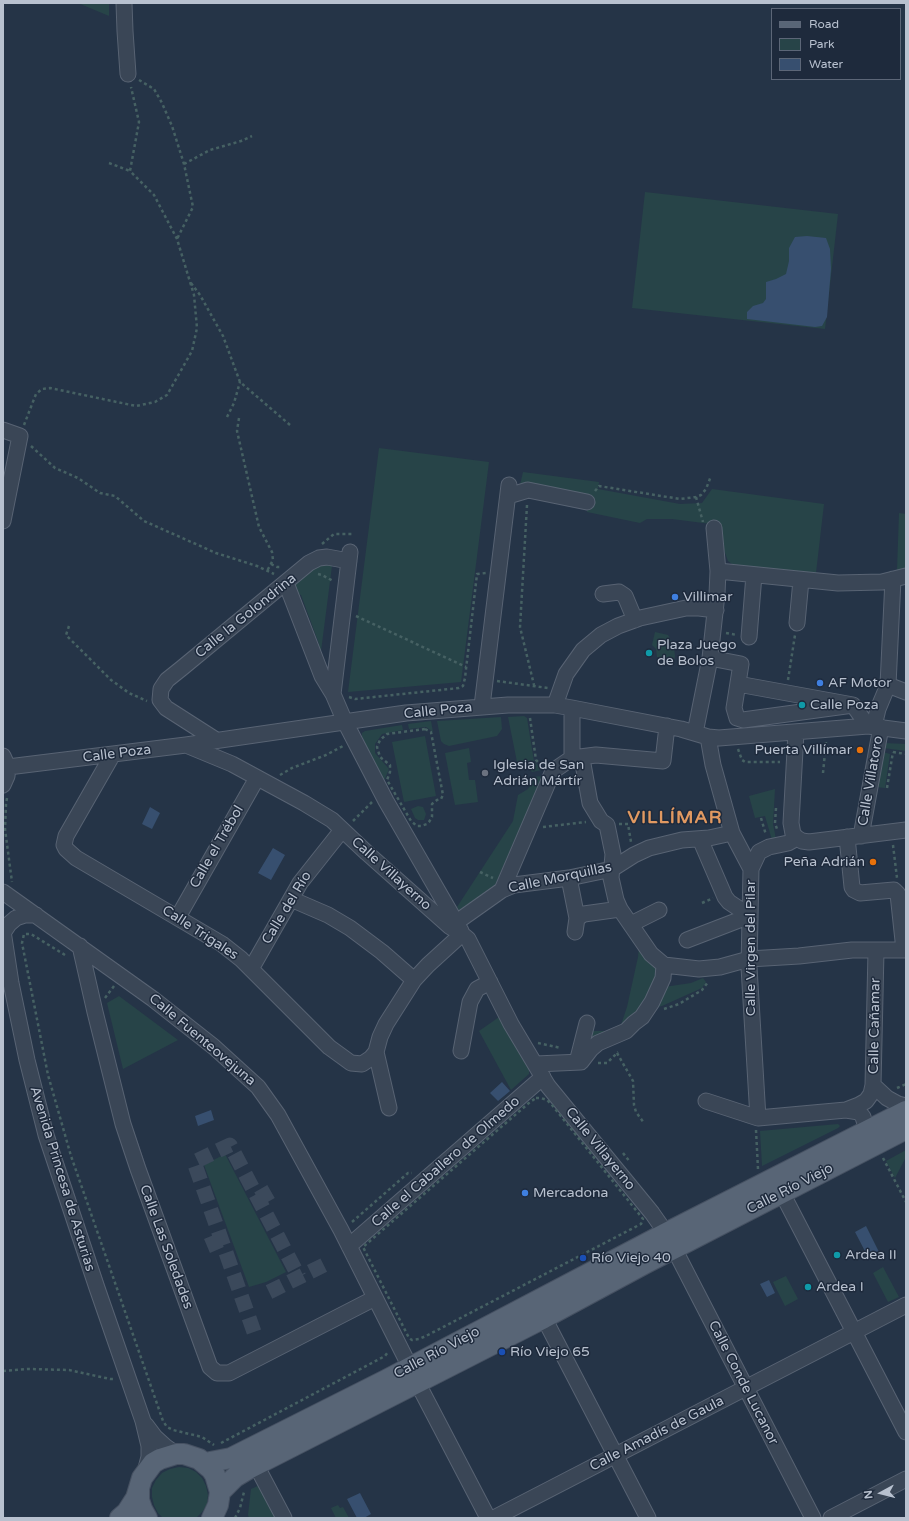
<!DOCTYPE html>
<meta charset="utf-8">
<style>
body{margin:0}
#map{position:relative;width:909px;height:1521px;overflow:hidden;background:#253447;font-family:"Varela Round",sans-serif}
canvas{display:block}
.frame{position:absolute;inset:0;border:4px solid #b8c1cf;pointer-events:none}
.legend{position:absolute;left:771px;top:8px;width:130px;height:72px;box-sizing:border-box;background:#1e2a3c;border:1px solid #5c6677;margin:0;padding:5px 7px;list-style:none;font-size:12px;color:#b8c1cf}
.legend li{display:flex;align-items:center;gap:8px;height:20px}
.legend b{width:20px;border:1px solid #5c6677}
.north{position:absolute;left:861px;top:1473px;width:40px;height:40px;-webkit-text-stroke:3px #1e2a3c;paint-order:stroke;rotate:263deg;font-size:11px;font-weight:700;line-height:16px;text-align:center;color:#b8c1cf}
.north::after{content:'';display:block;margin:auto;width:14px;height:18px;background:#b8c1cf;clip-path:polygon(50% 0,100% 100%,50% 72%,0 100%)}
</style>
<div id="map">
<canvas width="909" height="1521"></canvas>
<div class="frame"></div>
<ul class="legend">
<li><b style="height:5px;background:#586576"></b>Road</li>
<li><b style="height:11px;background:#274448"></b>Park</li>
<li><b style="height:11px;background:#374f6f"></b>Water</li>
</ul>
<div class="north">N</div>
</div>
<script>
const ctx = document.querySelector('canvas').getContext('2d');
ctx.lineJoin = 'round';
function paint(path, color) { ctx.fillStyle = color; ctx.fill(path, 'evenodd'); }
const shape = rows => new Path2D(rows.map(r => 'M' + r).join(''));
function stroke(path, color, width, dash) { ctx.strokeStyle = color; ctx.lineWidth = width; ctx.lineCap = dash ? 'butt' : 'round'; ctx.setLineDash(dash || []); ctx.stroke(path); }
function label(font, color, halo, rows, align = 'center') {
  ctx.font = font + ' "Varela Round",sans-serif'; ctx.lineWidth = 3; ctx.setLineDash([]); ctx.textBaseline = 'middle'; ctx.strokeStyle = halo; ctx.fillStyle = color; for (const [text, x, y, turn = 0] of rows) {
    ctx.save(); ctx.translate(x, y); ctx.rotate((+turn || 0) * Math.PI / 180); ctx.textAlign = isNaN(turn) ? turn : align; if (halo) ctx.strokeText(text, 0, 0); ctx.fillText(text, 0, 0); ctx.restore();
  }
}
paint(shape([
 [78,3,109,3,109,16],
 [645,192,838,214,825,329,632,308],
 [379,448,489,462,461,682,348,692],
 [523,472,599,482,598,489,680,504,702,503,712,489,824,504,816,573,749,570,732,564,728,561,720,539,722,527,711,524,672,519,647,519,640,523,587,512,587,496,520,485],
 [899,513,906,514,906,569,897,570],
 [326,564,332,566,320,659,316,649,319,644,301,595,295,593,293,583,313,566],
 [655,632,668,635,674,647,675,656,674,661,657,657,656,649,652,645],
 [524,716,527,718,534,761,542,770,532,772,526,765,522,762,517,762,508,717],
 [501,717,502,729,497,736,449,746,444,744,441,741,437,721],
 [431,721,433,732,426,727,409,729,408,724],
 [402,725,403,730,382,734,375,744,375,753,389,769,384,781,362,737,362,733,365,731],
 [425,736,436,796,404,802,392,742],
 [884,743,906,744,906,751,883,748],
 [469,748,471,762,467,763,469,780,475,780,478,802,455,805,445,753],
 [883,752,890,754,885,788,876,787],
 [543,776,494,888,460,913,457,907,513,821,518,795,528,789,532,783,532,777],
 [775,789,773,824,776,839,772,840,765,816,755,818,749,796],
 [418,806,423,807,426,814,424,820,418,820,415,818,411,809],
 [639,947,658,971,647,1005,626,1027,592,1042,592,1031,611,1031,621,1025,627,1007,638,957],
 [703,978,706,982,702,988,662,1006,654,1008,664,987,691,983],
 [119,996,178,1040,123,1069,107,1003],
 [502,1015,529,1067,529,1074,511,1090,479,1031],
 [838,1124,840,1126,838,1128,762,1166,760,1131],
 [906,1150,906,1159,905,1159,895,1178,886,1161],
 [225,1154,286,1272,266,1282,249,1287,204,1165],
 [883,1267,899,1297,888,1302,873,1273],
 [786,1276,798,1299,785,1306,773,1282],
 [179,1467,188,1468,196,1472,202,1478,206,1486,208,1495,207,1504,203,1511,196,1518,163,1518,158,1513,154,1505,152,1497,152,1488,156,1480,162,1473,170,1469],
 [260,1485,277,1518,249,1518,248,1515,251,1489],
 [338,1505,340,1508,343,1507,349,1518,336,1518,331,1508]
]), '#274448');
paint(shape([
 [807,236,826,238,830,249,831,269,827,317,822,326,815,327,747,319,747,312,753,306,763,303,766,299,766,282,776,279,786,274,789,261,789,248,795,237],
 [150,807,160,813,152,829,142,824],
 [273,848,285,855,271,880,258,873],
 [502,1082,510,1091,498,1101,490,1093],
 [211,1110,214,1120,198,1126,195,1116],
 [866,1226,879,1252,868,1257,855,1232],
 [769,1280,775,1293,767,1297,760,1284],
 [360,1493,371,1514,364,1518,357,1518,347,1499]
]), '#374f6f');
stroke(shape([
 [258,1199,272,1191],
 [207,1246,221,1240],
 [269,1292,324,1265],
 [254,1332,194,1162,230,1145,299,1277]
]), '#3b495b', 15, [15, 8]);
const minor = shape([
 [124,3,125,31,128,74],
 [3,430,20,436,3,521],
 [508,496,528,490,587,502],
 [718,571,838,583,882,582,906,576],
 [286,583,322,676,333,694,345,722,386,801,461,931],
 [603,594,619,592,625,596,635,620],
 [797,623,801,580],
 [749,637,754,575],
 [710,658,741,664,734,708,737,718,743,720,853,705],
 [738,684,853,705,868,726],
 [888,685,906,692],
 [333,694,350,552],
 [555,705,566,674,583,650,601,635,618,626,640,618,686,608,699,608,716,610],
 [482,706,509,485],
 [572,708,572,758,583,764,590,803,601,821,607,825,613,854,611,878,616,900,620,909,651,954,664,965,699,969,720,967,749,959,799,956,852,950,906,950],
 [874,726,878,709,888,685,893,579],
 [796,732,791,823,793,834,797,838,802,841,809,842,906,830],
 [695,733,710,658,717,594,718,571,714,528],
 [708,737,713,765,732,833,751,869,749,967,758,1118],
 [216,740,166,708,160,700,161,689,167,680,182,668,309,563,319,558,327,557,349,561],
 [186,745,232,764,304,803,332,820,367,853,449,926,462,934,468,939,511,1024,548,1086,652,1213,666,1233,813,1518],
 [113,754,66,836,64,845,66,849,76,858,222,944,241,959,329,1047,351,1063,362,1064,371,1058,376,1052,380,1037,386,1024,414,980,428,965,462,934],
 [3,756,8,767,7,776,3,785],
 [8,767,186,745,406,713,508,705,555,705,572,708,681,729,708,737,719,738,868,726,906,731],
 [861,836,881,727],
 [847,837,852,887,854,890,860,893,894,890,898,894,904,950],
 [700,839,725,897,729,902,750,916],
 [751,869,759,852,769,847,788,843,797,838],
 [569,878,577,918,575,932],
 [502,890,514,885,569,878,612,869,634,855,649,848,682,840,709,838,732,833],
 [3,892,153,999,214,1047,258,1087,278,1115,341,1230,410,1367],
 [291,899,328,915,350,928,382,952,414,980],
 [178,917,257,778],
 [577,918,584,914,620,909],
 [457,923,461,919,502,890,553,771,572,758,596,755,663,761,667,726],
 [631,924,659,910],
 [3,931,11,983,27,1060,46,1135,97,1288,143,1421,149,1446,149,1457,145,1472],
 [3,933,9,924,16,918,25,915,36,915],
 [687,940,739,920,750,916],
 [80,946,95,1012,123,1124,138,1169,210,1367,217,1373,229,1373,375,1298],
 [251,969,300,883,342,830],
 [461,1051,470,1002,477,989,490,982],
 [376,1052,389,1108],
 [577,1062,587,1023],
 [536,1064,581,1062,591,1049,598,1043,626,1031,634,1023,642,1017,652,1002,663,978,664,965],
 [873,1085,887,1098,898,1104,906,1106],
 [706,1101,758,1118,846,1110,859,1105,866,1101,871,1094,873,1085,876,951],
 [846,1110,859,1112,863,1117,866,1127,864,1133],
 [782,1193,906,1432],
 [349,1246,543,1077],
 [544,1318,648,1518],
 [417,1382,488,1518],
 [146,1425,155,1437,166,1447,176,1454],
 [256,1465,284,1518],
 [494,1518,906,1305],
 [831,1518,906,1479]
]);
const major = shape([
 [205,1463,231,1458,386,1380,666,1233,906,1111],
 [220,1492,235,1477,250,1468,544,1318,646,1263,906,1129],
 [120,1518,127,1512,136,1498,139,1488],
 [147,1518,142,1509,139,1500,139,1488,142,1478,153,1463,160,1459,176,1454,184,1454,199,1459,211,1469,215,1475,220,1492,218,1505,212,1518]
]);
stroke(minor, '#586373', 17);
stroke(major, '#465162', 22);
stroke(shape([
 [139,80,154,89,162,103,172,126,184,164,193,207,177,239],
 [109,163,130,171],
 [184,164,210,150,241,141,252,136],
 [191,283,200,295,223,336,240,382,290,425],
 [227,417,234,403,240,382],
 [239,418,237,431,259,527,272,552,273,560,267,571],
 [24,425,36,394,42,389,50,388,136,406,155,402,167,395,192,351,197,328,194,295,177,239,154,195,130,171,139,122,131,87],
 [31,446,55,468,78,478,100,493,115,496,144,521,216,553,257,566,274,574],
 [595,491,599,486,680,499,696,497,701,495,706,489,711,476],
 [696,497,703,522],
 [527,505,520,627,534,685],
 [322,544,334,534,352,534],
 [271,564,277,567,282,567],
 [318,574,322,575,333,581],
 [356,616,466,667],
 [69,626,66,635,111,680,129,693,147,701],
 [726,633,737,635],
 [788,680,795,635],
 [497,681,548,688],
 [349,697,355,699,459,688,463,686,465,678,477,574,486,573],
 [530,718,536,760,541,765],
 [425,729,431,732,443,795,441,799,437,800,432,804,432,817,429,822,427,824,421,826,417,826,411,821,387,780,390,772,390,765,380,757,377,747,380,740,387,734,425,729],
 [738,749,742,760,745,762,780,762],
 [893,752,906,754],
 [823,773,826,742],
 [280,775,292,768,326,755,343,746],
 [887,788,893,752],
 [7,798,6,804,5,829,12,882],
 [776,808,775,823,777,829],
 [761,818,766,835],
 [353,821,372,802],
 [619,824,628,824,631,842],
 [543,827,586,822],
 [893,845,897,878],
 [480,872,493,878],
 [702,903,713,898],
 [65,955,31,934,24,934,22,943,48,1075,71,1156,163,1421,167,1427,173,1430,202,1437,214,1445],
 [105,998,114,986],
 [664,1009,679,1004,702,990,708,982],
 [538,1043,561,1048],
 [617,1053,633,1081,634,1105,636,1112,644,1123],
 [598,1063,607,1063,618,1052],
 [897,1088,906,1084],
 [536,1098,541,1098,547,1100,552,1105,643,1219,641,1224,426,1336,419,1339,412,1340,409,1338,363,1247,530,1102,536,1098],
 [756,1130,758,1169],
 [623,1153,630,1162],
 [883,1158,906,1202],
 [352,1222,408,1173,412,1173],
 [3,1371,28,1369,69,1370,110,1379,115,1379],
 [221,1443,385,1356,388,1352],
 [235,1518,240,1508,244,1492]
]), '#466163', 2.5, [3, 3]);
stroke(minor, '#3a4656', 15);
stroke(major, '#586576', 20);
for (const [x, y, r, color] of [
 [675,597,4,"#3f7fe0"],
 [649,653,4,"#0f9aa8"],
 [820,683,4,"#3f7fe0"],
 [802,705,4,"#0f9aa8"],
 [860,750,4,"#e8710a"],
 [485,773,4,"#6b7280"],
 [873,862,4,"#e8710a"],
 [525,1193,4,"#3f7fe0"],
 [837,1255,4,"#0f9aa8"],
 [583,1258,4,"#1a4fb4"],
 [808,1287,4,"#0f9aa8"],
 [502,1352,4,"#1a4fb4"]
]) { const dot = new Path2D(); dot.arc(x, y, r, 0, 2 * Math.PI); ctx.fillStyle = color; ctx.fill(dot); stroke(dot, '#1e2a3c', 1.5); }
label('14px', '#b8c1cf', '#1e2a3c', [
 ["Villimar",683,597],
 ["Plaza Juego",657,645],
 ["de Bolos",657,661],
 ["AF Motor",828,683],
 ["Calle Poza",810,705],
 ["Puerta Villímar",852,750,"right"],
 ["Iglesia de San",493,765],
 ["Adrián Mártír",493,781],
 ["Peña Adrián",865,862,"right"],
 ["Mercadona",533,1193],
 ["Ardea II",845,1255],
 ["Río Viejo 40",591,1258],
 ["Ardea I",816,1287],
 ["Río Viejo 65",510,1352]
], 'left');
label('14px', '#b8c1cf', '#1e2a3c', [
 ["Calle la Golondrina",246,616,-39],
 ["Calle Poza",438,711,-6],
 ["Calle Poza",117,754,-7],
 ["Calle Villatoro",871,781,-80],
 ["Calle el Trébol",217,847,-60],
 ["Calle Villayerno",391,874,42],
 ["Calle Morquillas",560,878,-12],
 ["Calle del Río",287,908,-59],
 ["Calle Trigales",200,933,33],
 ["Calle Virgen del Pilar",751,948,-90],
 ["Calle Cañamar",875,1026,-89],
 ["Calle Fuenteovejuna",202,1040,40],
 ["Calle Villayerno",600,1149,51],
 ["Calle el Caballero de Olmedo",446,1162,-41],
 ["Avenida Princesa de Asturias",62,1179,73],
 ["Calle Río Viejo",790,1189,-27],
 ["Calle Las Soledades",166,1247,70],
 ["Calle Río Viejo",437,1353,-28],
 ["Calle Conde Lucanor",743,1383,63],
 ["Calle Amadís de Gaula",657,1434,-27]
]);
ctx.letterSpacing = '1px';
label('bold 18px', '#e19961', '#1e2a3c', [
 ["VILLÍMAR",675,818]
]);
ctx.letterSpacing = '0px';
</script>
